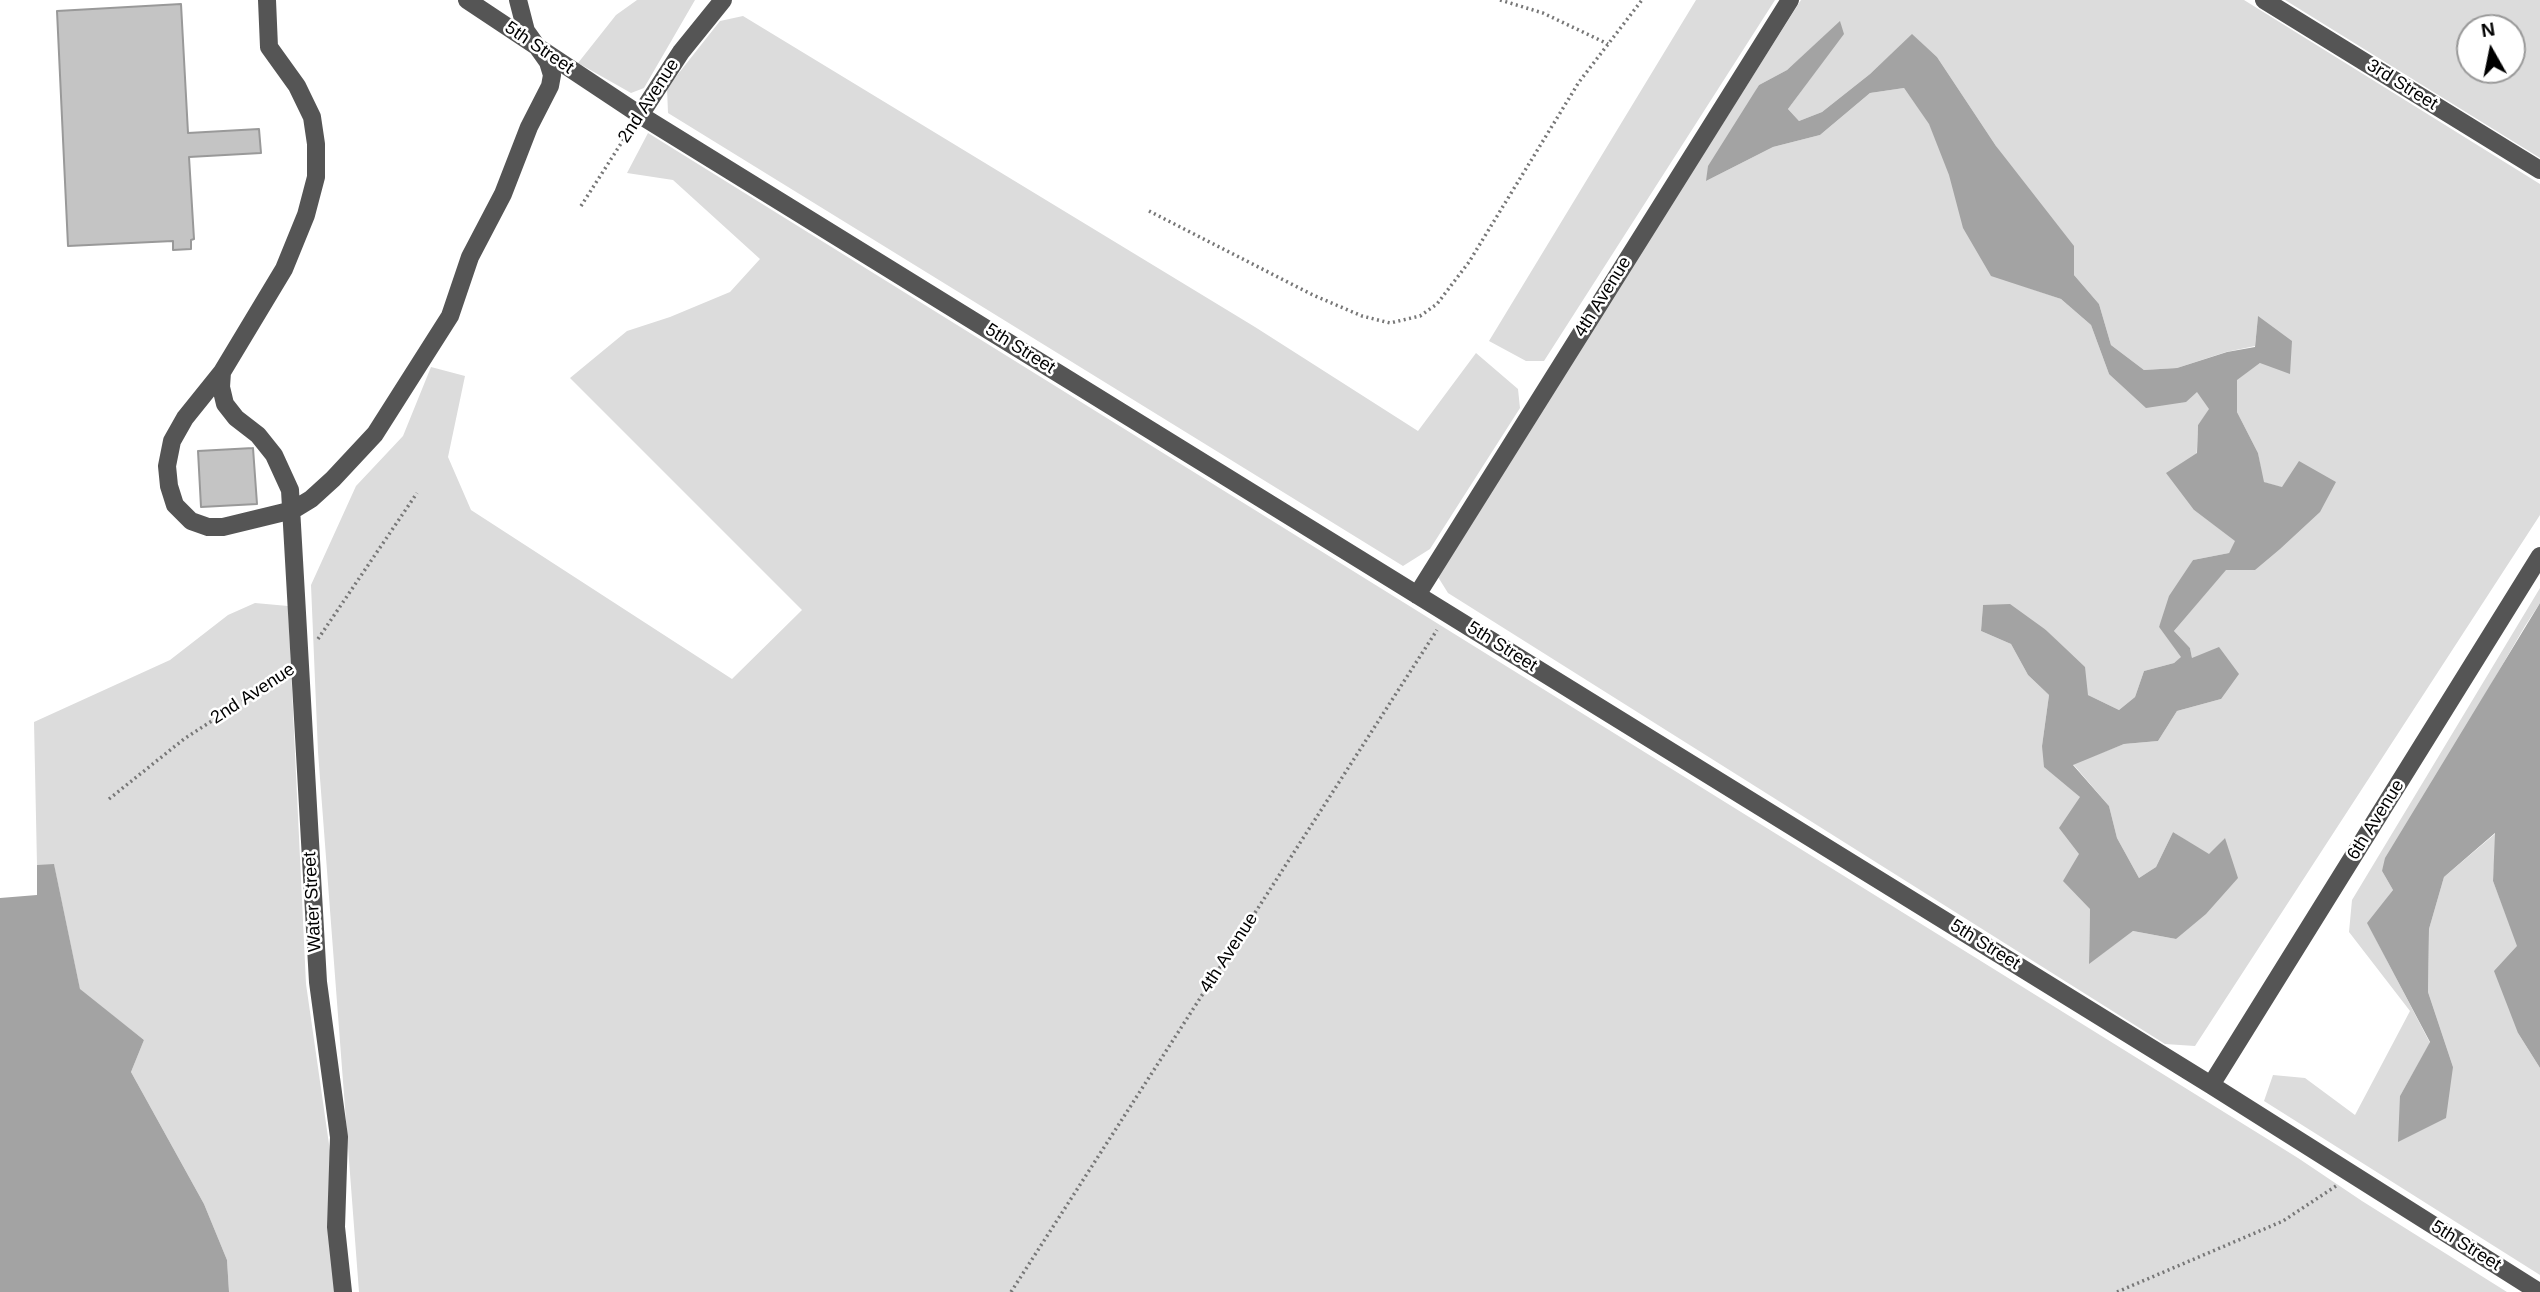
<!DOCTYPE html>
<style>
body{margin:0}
#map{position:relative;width:2540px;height:1292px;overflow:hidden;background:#fff;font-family:Helvetica,sans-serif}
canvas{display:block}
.north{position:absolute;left:2456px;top:14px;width:70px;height:70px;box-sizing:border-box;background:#fff;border:2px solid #999;border-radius:50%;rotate:351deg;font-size:19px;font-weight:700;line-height:28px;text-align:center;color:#000}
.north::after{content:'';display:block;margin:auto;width:24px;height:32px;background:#000;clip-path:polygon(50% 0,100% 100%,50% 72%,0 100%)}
</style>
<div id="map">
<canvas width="2540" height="1292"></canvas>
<div class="north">N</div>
</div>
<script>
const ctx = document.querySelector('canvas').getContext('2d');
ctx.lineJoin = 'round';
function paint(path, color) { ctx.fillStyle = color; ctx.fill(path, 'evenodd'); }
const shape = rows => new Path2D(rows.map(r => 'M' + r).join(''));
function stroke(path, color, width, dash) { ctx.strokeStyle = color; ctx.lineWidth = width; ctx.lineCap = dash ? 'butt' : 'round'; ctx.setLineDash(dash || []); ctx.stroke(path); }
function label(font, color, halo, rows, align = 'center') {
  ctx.font = font + ' Helvetica,sans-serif'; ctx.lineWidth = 5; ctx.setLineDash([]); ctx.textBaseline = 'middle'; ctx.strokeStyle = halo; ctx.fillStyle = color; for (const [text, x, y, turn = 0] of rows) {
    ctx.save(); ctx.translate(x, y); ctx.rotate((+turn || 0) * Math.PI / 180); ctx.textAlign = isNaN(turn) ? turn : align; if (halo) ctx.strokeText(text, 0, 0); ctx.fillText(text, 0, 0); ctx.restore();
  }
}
paint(shape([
 [637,0,695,0,644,88,631,93,578,63,616,15],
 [1696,0,1775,0,1544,361,1526,361,1489,341],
 [1801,0,2244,0,2540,184,2540,515,2195,1046,2165,1044,1448,593,1438,577,1444,563],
 [1840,22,1843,34,1788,109,1799,121,1822,112,1870,74,1912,35,1937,57,1996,146,2074,275,2099,304,2111,345,2144,370,2177,368,2226,352,2255,346,2258,317,2260,363,2236,380,2237,412,2258,453,2263,482,2281,487,2255,570,2226,569,2174,631,2190,648,2192,658,2221,699,2177,711,2158,741,2124,744,2073,764,2109,806,2117,838,2139,878,2156,867,2173,832,2209,855,2225,838,2176,939,2133,931,2089,963,2090,909,2079,854,2080,797,2042,746,2049,695,2028,675,2011,644,1981,631,1983,605,2046,630,2063,647,2088,695,2119,710,2135,697,2144,671,2174,663,2182,657,2159,627,2193,560,2229,553,2236,541,2194,510,2198,425,2210,409,2198,392,2109,374,2091,325,2061,299,1991,275,1929,123,1904,88,1870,93,1820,135,1773,147,1706,181,1759,85,1787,70],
 [2285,0,2540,0,2540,158],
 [2470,28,2512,28,2512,70,2470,70],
 [743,16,1255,327,1418,431,1476,353,1518,389,1520,408,1430,549,1403,566,668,113,667,88,720,21],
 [648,133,2298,1158,2362,1201,2507,1292,359,1292,318,752,311,585,356,486,403,436,431,367,465,376,448,457,471,510,732,679,802,610,570,378,627,331,670,317,730,292,760,259,673,180,627,173],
 [2540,588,2540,603,2525,626,2382,871,2393,890,2368,924,2430,1043,2400,1096,2453,1067,2428,992,2429,929,2444,877,2496,833,2493,881,2518,946,2518,1033,2540,1068,2540,1275,2264,1101,2273,1075,2305,1078,2355,1115,2410,1011,2349,932,2352,900],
 [255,603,288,606,306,984,333,1172,337,1292,229,1292,227,1260,204,1204,131,1072,144,1040,80,990,54,865,37,865,34,722,170,660,228,615]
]), '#dcdcdc');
paint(shape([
 [1840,21,1844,34,1788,109,1799,121,1822,112,1870,74,1912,34,1937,57,1996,146,2074,246,2074,275,2099,304,2111,345,2144,370,2177,368,2227,352,2255,347,2258,316,2292,341,2290,374,2260,363,2237,380,2237,412,2258,453,2264,482,2282,487,2299,461,2336,482,2320,512,2280,549,2255,570,2226,570,2174,631,2190,648,2192,658,2219,647,2239,674,2221,699,2177,711,2158,741,2124,744,2073,765,2109,806,2117,838,2139,878,2156,867,2173,832,2209,854,2225,838,2238,878,2206,914,2176,939,2133,931,2089,964,2090,909,2063,881,2079,854,2059,828,2080,797,2044,767,2042,746,2049,695,2028,675,2011,644,1981,631,1983,605,2010,604,2046,630,2085,667,2088,695,2119,710,2135,697,2144,671,2174,663,2181,657,2159,627,2169,596,2193,560,2229,553,2235,541,2194,510,2166,473,2197,453,2198,425,2209,409,2197,392,2186,402,2146,408,2109,374,2091,325,2061,299,1991,276,1963,228,1949,175,1929,124,1904,88,1870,93,1820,135,1773,147,1706,181,1708,166,1759,85,1787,70],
 [2540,603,2540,1068,2518,1033,2494,971,2517,946,2493,881,2495,833,2444,877,2429,929,2428,992,2453,1067,2446,1118,2398,1142,2400,1096,2430,1042,2367,923,2393,890,2382,871,2385,858],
 [54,864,80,989,144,1040,131,1072,204,1204,227,1260,229,1292,0,1292,0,898,37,895,37,865]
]), '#a3a3a3');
const building = shape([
 [181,4,188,133,259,129,261,153,189,157,194,239,191,240,191,249,173,250,173,241,68,246,57,11,181,4],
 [253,448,257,504,201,507,198,451,253,448]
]);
paint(building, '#c4c4c4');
stroke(building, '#999', 2);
stroke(shape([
 [1500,0,1543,13,1608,44],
 [581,206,629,131],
 [1149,211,1313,295,1362,316,1390,323,1420,316,1437,304,1469,262,1579,82,1642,0],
 [318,639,417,493],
 [109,799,184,739,281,676],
 [1011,1292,1437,630],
 [2117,1292,2283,1221,2336,1186]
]), '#777', 3.5, [2, 3.5]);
stroke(shape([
 [267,0,269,47,297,86,312,117,316,144,316,177,306,215,284,269,222,372,221,387,225,404,236,418,258,435,274,455,290,490,318,982,339,1137,336,1227,343,1292],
 [467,0,640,115,2211,1085,2539,1292],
 [2264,0,2540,170],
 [640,115,681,52,723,0],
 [222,372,185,418,172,441,167,466,169,486,175,505,191,521,208,527,223,527,293,510,311,499,333,479,375,434,450,316,470,257,503,194,529,127,550,86,552,75,548,62,526,31,518,0],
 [1417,595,1790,0],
 [2211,1085,2540,556]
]), '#555', 18);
label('18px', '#000', '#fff', [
 ["5th Street",539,48,34],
 ["3rd Street",2402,85,32],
 ["2nd Avenue",649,101,-57],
 ["4th Avenue",1603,297,-58],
 ["5th Street",1020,349,32],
 ["5th Street",1502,647,32],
 ["2nd Avenue",253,694,-33],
 ["6th Avenue",2376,820,-58],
 ["Water Street",313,902,-93],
 ["5th Street",1985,945,32],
 ["4th Avenue",1229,953,-57],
 ["5th Street",2466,1246,32]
]);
</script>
